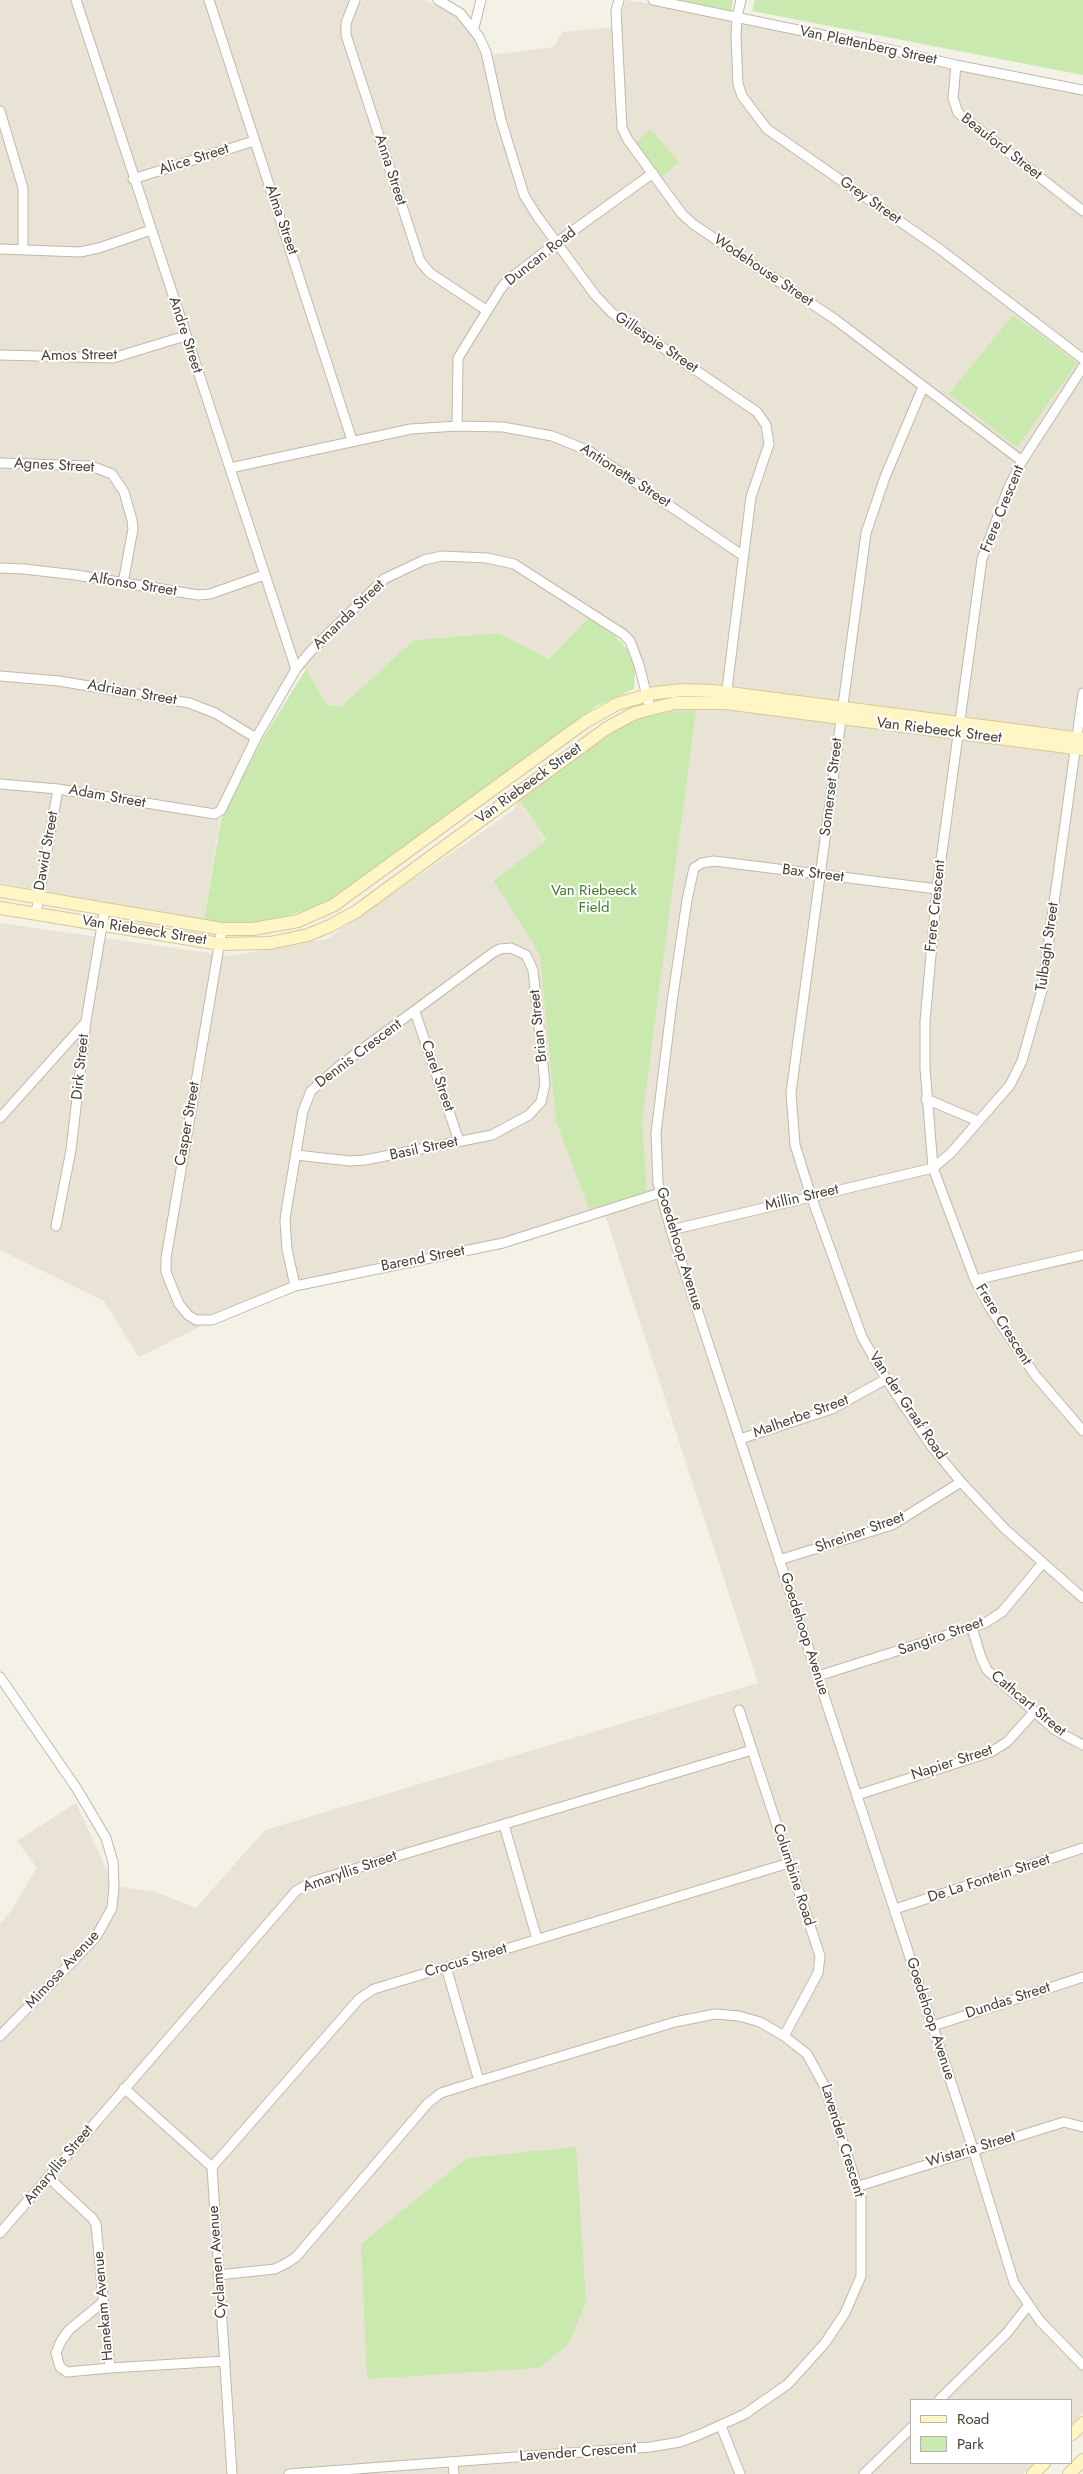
<!DOCTYPE html>
<style>
body{margin:0}
#map{position:relative;width:1083px;height:2474px;overflow:hidden;background:#f4f1e6;font-family:Jost,sans-serif}
canvas{display:block}
.legend{position:absolute;left:910px;top:2399px;width:162px;height:65px;box-sizing:border-box;background:#fff;border:1px solid #b5b3ae;margin:0;padding:6px 9px;list-style:none;font-size:15px;color:#474135}
.legend li{display:flex;align-items:center;gap:10px;height:25px}
.legend b{width:25px;border:1px solid #b5b3ae}
</style>
<div id="map">
<canvas width="1083" height="2474"></canvas>
<ul class="legend">
<li><b style="height:6px;background:#fff5c5"></b>Road</li>
<li><b style="height:14px;background:#cae9ae"></b>Park</li>
</ul>
</div>
<script>
const ctx = document.querySelector('canvas').getContext('2d');
ctx.lineJoin = 'round';
function paint(path, color) { ctx.fillStyle = color; ctx.fill(path, 'evenodd'); }
const shape = rows => new Path2D(rows.map(r => 'M' + r).join(''));
function stroke(path, color, width, dash) { ctx.strokeStyle = color; ctx.lineWidth = width; ctx.lineCap = dash ? 'butt' : 'round'; ctx.setLineDash(dash || []); ctx.stroke(path); }
function label(font, color, halo, rows, align = 'center') {
  ctx.font = font + ' Jost,sans-serif'; ctx.lineWidth = 4; ctx.setLineDash([]); ctx.textBaseline = 'middle'; ctx.strokeStyle = halo; ctx.fillStyle = color; for (const [text, x, y, turn = 0] of rows) {
    ctx.save(); ctx.translate(x, y); ctx.rotate((+turn || 0) * Math.PI / 180); ctx.textAlign = isNaN(turn) ? turn : align; if (halo) ctx.strokeText(text, 0, 0); ctx.fillText(text, 0, 0); ctx.restore();
  }
}
paint(shape([
 [0,0,424,0,454,14,478,44,482,56,554,47,562,32,617,27,626,0,737,17,1083,90,1083,2412,1072,2424,1072,2400,912,2400,912,2463,1034,2463,1023,2474,0,2474,0,1924,11,1911,37,1868,17,1841,76,1803,114,1886,155,1892,196,1908,265,1830,758,1683,604,1212,545,1232,325,1279,220,1317,139,1357,104,1301,0,1250,0,923,230,956,327,939,514,810,519,798,651,714,632,647,593,613,549,659,499,633,414,640,342,707,327,705,306,669,296,669,221,810,204,920,0,883]
]), '#e8e3d4');
paint(shape([
 [681,0,733,0,731,11],
 [755,0,1083,0,1083,75,752,11],
 [650,129,679,162,661,177,636,143],
 [1013,315,1077,363,1017,447,949,394],
 [588,618,614,635,629,651,635,670,634,689,596,706,324,905,268,921,222,923,204,920,221,819,262,740,306,669,327,705,341,707,414,640,499,633,549,659],
 [696,710,642,1120,647,1192,589,1209,556,1121,540,955,494,881,547,840,519,798,617,728,651,714],
 [576,2147,586,2302,569,2343,539,2368,367,2379,361,2244,467,2158]
]), '#cae9ae');
const street = shape([
 [76,0,296,669],
 [209,0,352,440],
 [355,0,346,23,346,35,420,261,430,273,486,310],
 [438,0,460,13,479,37,486,52,501,120,524,195,537,216,595,295,612,313,757,412,766,425,769,444,751,497,726,697],
 [619,0,616,11,622,128,628,140,682,214,693,224,836,320,1022,461],
 [653,0,861,43,956,65,1083,90],
 [741,0,737,17,736,38,738,84,742,96,767,129,941,250,1083,359],
 [474,28,481,0],
 [956,65,953,98,958,113,1083,211],
 [0,111,23,188,23,250],
 [133,179,254,141],
 [0,249,80,252,99,248,151,230],
 [0,355,113,358,185,336],
 [1083,367,1022,461,1008,489,982,559,937,889,925,1021,925,1068,933,1168,975,1280,990,1308,1035,1375,1083,1431],
 [923,387,885,477,866,533,791,1093,795,1145,811,1196,862,1337,886,1379,932,1447,961,1482,1006,1530,1083,1598],
 [457,426,458,358,500,290,507,281,556,243,653,173],
 [0,463,91,466,112,474,124,492,132,520,133,529,123,583],
 [230,468,411,429,457,426,503,427,552,436,589,451,742,555],
 [0,568,24,569,76,575,198,595,210,594,264,575],
 [0,676,59,681,189,703,215,713,256,738],
 [0,784,58,789,215,814,221,810,256,738,296,669,309,653,384,579,424,560,442,556,487,558,514,564,623,634,630,641,639,665,650,708],
 [937,889,714,861,702,863,694,868,687,900,672,1002,656,1133,658,1183,671,1230,973,2149,1014,2283,1040,2321,1083,2365],
 [36,913,58,789],
 [222,929,166,1258,166,1272,170,1282,179,1304,188,1315,196,1320,212,1320,295,1286,503,1243,660,1193],
 [415,1012,459,1141],
 [926,1099,978,1121],
 [0,1118,86,1022],
 [56,1226,71,1150,86,1021,105,908],
 [671,1230,933,1168,951,1153,1010,1085,1022,1061,1042,990,1083,693],
 [975,1280,1083,1255],
 [295,1286,287,1249,285,1221,286,1212,303,1111,311,1091,338,1067,494,952,500,949,511,948,526,955,533,970,545,1084,541,1102,529,1115,492,1135,365,1160,350,1161,296,1155],
 [740,1439,832,1409,886,1379],
 [779,1560,892,1525,961,1482],
 [972,1628,981,1657,987,1670,1055,1730,1083,1745],
 [818,1676,985,1623,1002,1612,1042,1564],
 [0,1677,77,1789,106,1838,113,1862,114,1886,112,1908,96,1937,0,2036],
 [739,1710,820,1956,818,1973,784,2036],
 [857,1795,991,1752,1007,1742,1034,1712],
 [504,1825,537,1939],
 [895,1909,1083,1848],
 [446,1967,479,2081],
 [933,2026,1083,1977],
 [124,2088,212,2167,232,2474],
 [212,2167,359,1999,374,1989,789,1863],
 [49,2178,92,2218,96,2224,110,2368,225,2361],
 [859,2186,1064,2122,1083,2127],
 [0,2233,296,1891,314,1881,752,1750],
 [218,2275,275,2269,287,2263,296,2257,428,2103,441,2093,479,2081,675,2022,715,2014,739,2016,760,2022,784,2036,807,2054,825,2087,861,2198,861,2276,845,2313,825,2343,788,2384,762,2402,745,2414,701,2434,680,2442,650,2447,289,2474],
 [103,2302,69,2330,61,2341,56,2353,60,2367,67,2372,110,2368],
 [939,2400,1006,2334,1028,2306],
 [721,2426,740,2474],
 [453,2463,454,2474],
 [864,2474,912,2427]
]);
const secondary = shape([
 [0,891,222,929,253,929,298,921,334,905,585,722,617,704,655,693,682,690,714,691,1083,739],
 [0,908,220,944,270,943,308,935,330,926,357,911,607,728,635,713,675,703,725,703,1083,749],
 [1072,2434,1083,2423],
 [1033,2474,1044,2463],
 [1069,2474,1083,2460]
]);
stroke(street, '#c0b9a9', 11);
stroke(secondary, '#d5c995', 14);
stroke(street, '#fff', 9);
stroke(secondary, '#fff5c5', 12);
label('15px', '#474135', '#fff', [
 ["Van Plettenberg Street",868,46,12],
 ["Beauford Street",1001,147,38],
 ["Alice Street",194,160,-18],
 ["Anna Street",390,170,72],
 ["Grey Street",870,201,35],
 ["Alma Street",281,220,71],
 ["Duncan Road",541,257,-38],
 ["Wodehouse Street",763,271,34],
 ["Andre Street",185,335,72],
 ["Gillespie Street",656,343,34],
 ["Amos Street",79,356,-1],
 ["Agnes Street",54,466,3],
 ["Antionette Street",625,476,33],
 ["Frere Crescent",1003,509,-68],
 ["Alfonso Street",133,585,9],
 ["Amanda Street",349,615,-44],
 ["Adriaan Street",132,693,10],
 ["Van Riebeeck Street",939,731,7],
 ["Van Riebeeck Street",529,784,-36],
 ["Somerset Street",832,787,-83],
 ["Adam Street",107,797,10],
 ["Dawid Street",47,851,-80],
 ["Bax Street",813,874,7],
 ["Frere Crescent",936,906,-84],
 ["Van Riebeeck Street",144,931,9],
 ["Tulbagh Street",1048,947,-82],
 ["Brian Street",539,1026,-96],
 ["Dennis Crescent",359,1054,-37],
 ["Dirk Street",81,1067,-84],
 ["Carel Street",437,1076,71],
 ["Casper Street",188,1124,-80],
 ["Basil Street",424,1149,-12],
 ["Millin Street",802,1198,-13],
 ["Goedehoop Avenue",679,1249,73],
 ["Barend Street",423,1259,-11],
 ["Frere Crescent",1003,1325,58],
 ["Van der Graaf Road",907,1406,56],
 ["Malherbe Street",801,1417,-20],
 ["Shreiner Street",860,1533,-20],
 ["Goedehoop Avenue",804,1634,72],
 ["Sangiro Street",941,1637,-19],
 ["Cathcart Street",1028,1704,40],
 ["Napier Street",952,1763,-18],
 ["Amaryllis Street",350,1872,-19],
 ["Columbine Road",793,1875,72],
 ["De La Fontein Street",989,1879,-18],
 ["Crocus Street",466,1961,-17],
 ["Mimosa Avenue",63,1970,-47],
 ["Dundas Street",1008,2001,-18],
 ["Goedehoop Avenue",930,2019,72],
 ["Lavender Crescent",842,2141,73],
 ["Wistaria Street",971,2150,-17],
 ["Amaryllis Street",59,2165,-50],
 ["Cyclamen Avenue",218,2262,-94],
 ["Hanekam Avenue",104,2306,-95],
 ["Lavender Crescent",578,2453,-4]
]);
label('15px', '#407b27', '#fff', [
 ["Van Riebeeck",594,891],
 ["Field",594,908]
]);
</script>
